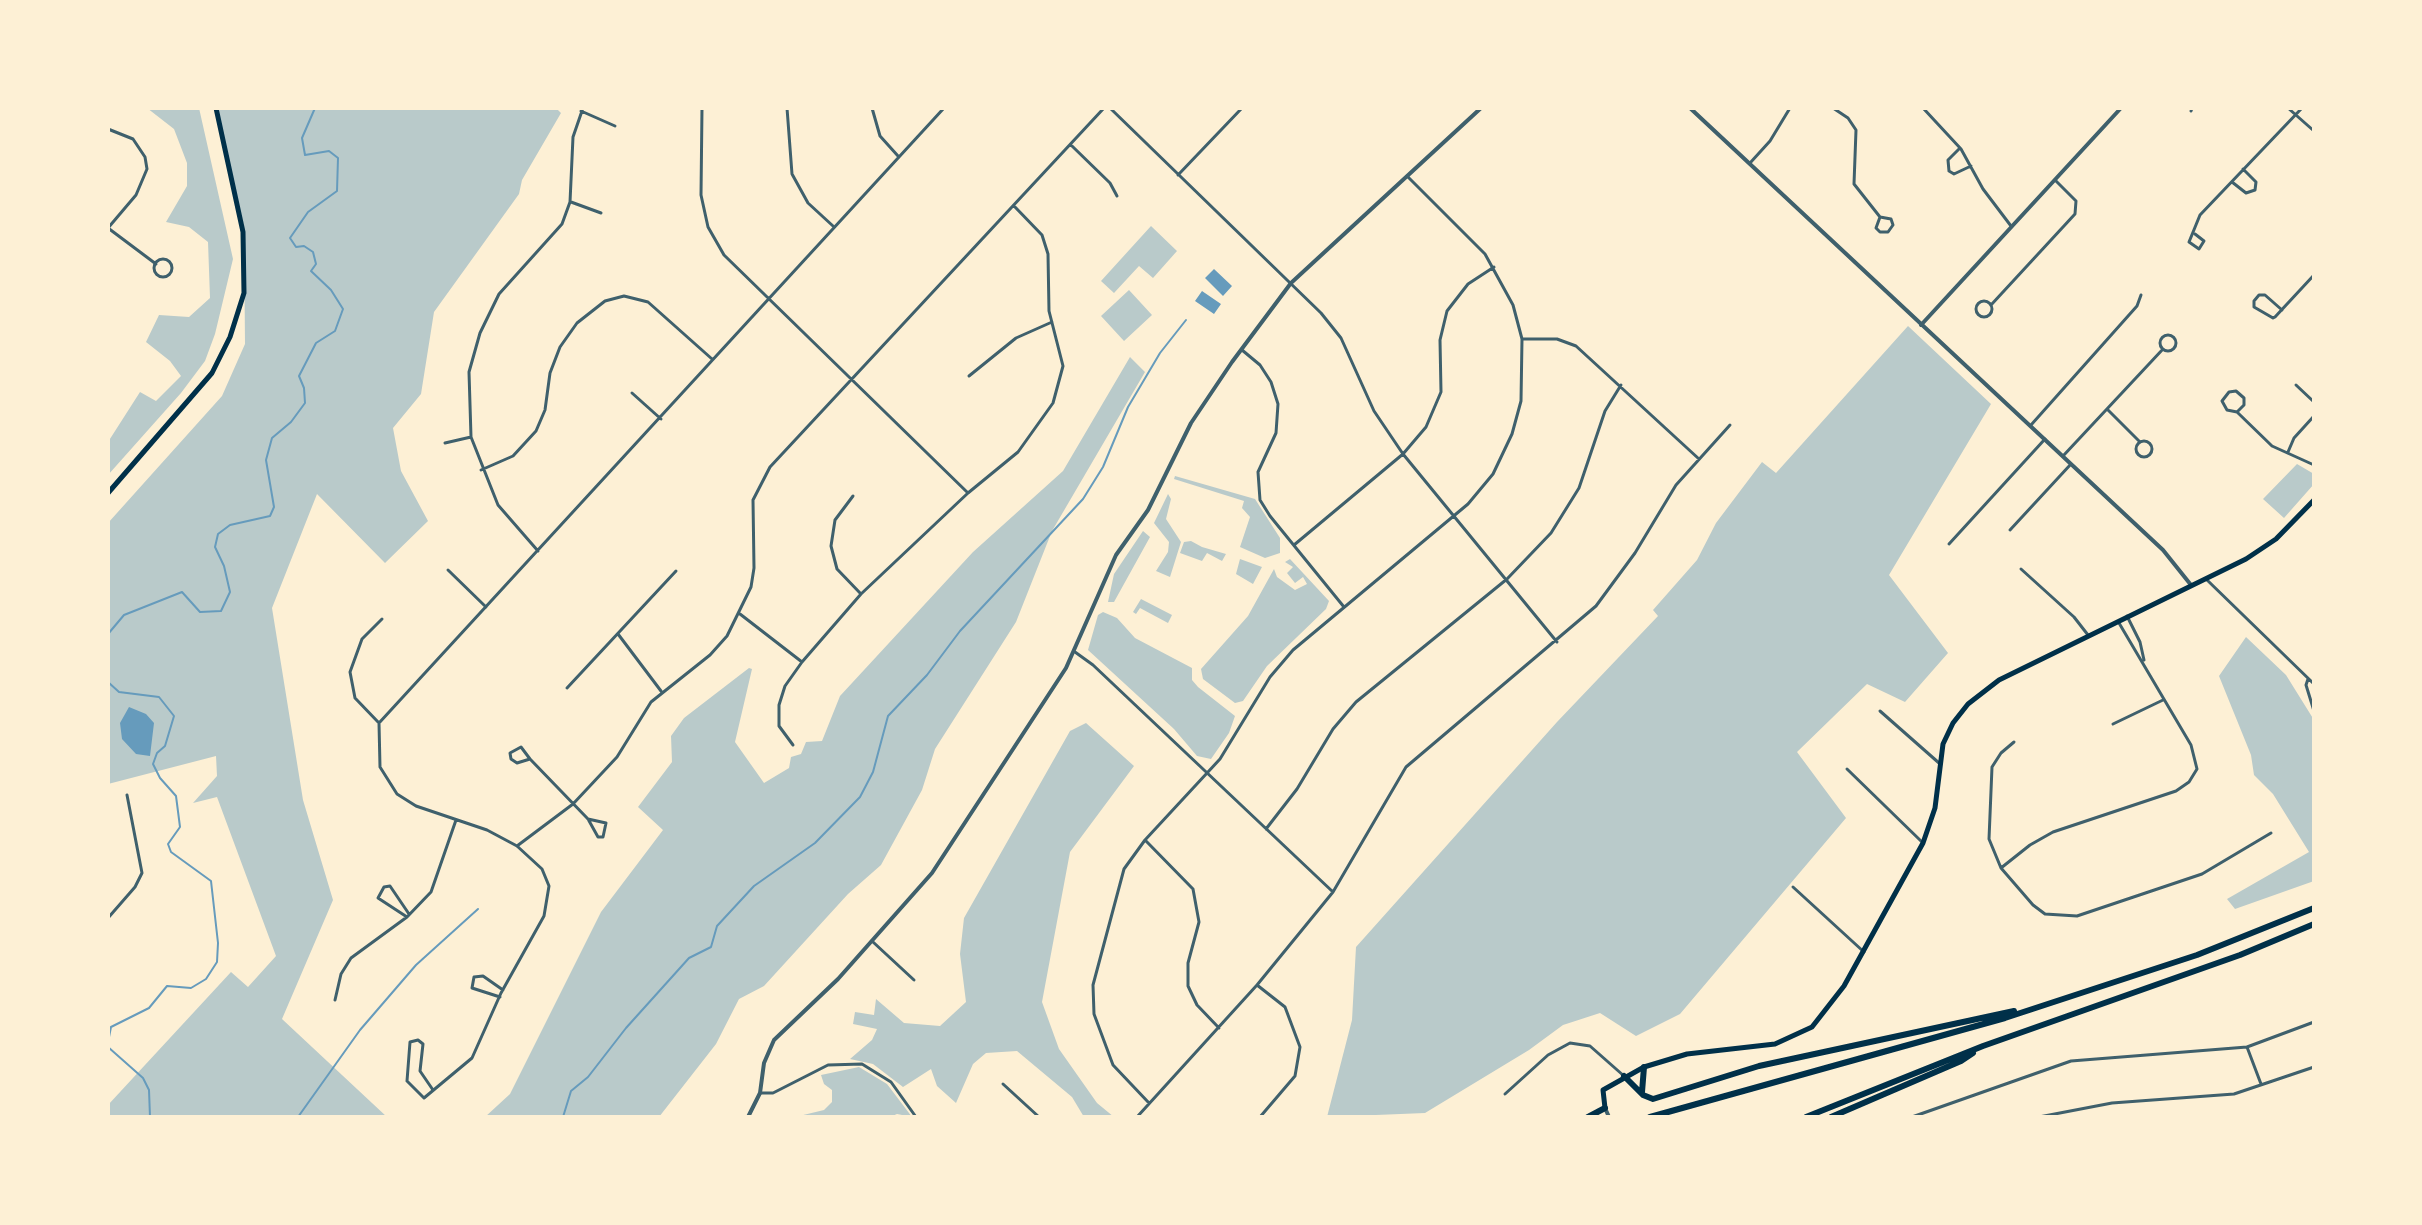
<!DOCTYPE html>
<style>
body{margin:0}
#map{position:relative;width:2422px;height:1225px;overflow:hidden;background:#fdf0d5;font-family:Manrope,sans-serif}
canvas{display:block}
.frame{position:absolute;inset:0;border:110px solid #fdf0d5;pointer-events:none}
</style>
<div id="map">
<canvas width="2422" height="1225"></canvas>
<div class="frame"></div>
</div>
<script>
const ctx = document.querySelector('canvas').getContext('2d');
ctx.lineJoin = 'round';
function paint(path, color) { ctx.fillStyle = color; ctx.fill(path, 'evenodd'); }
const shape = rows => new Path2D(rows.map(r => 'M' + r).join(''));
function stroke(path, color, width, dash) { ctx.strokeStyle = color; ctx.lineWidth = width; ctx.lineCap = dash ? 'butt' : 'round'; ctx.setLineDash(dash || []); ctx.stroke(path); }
paint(shape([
 [147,108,199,108,233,259,215,334,205,361,181,393,108,475,108,442,140,392,156,401,181,376,170,361,146,342,159,315,189,317,210,298,208,242,189,227,166,222,187,186,187,163,174,129],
 [217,108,556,108,561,113,522,180,519,194,434,312,421,394,393,428,401,471,428,521,385,563,317,494,272,608,303,800,333,900,282,1019,387,1117,108,1117,108,1105,231,972,248,987,276,956,217,797,193,803,217,776,216,756,108,784,108,523,222,396,245,344,244,227],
 [1151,226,1177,251,1153,278,1139,266,1114,293,1101,281],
 [1129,290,1152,315,1124,341,1101,316],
 [1908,326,1991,404,1889,575,1948,653,1905,702,1867,684,1797,752,1846,818,1680,1014,1636,1036,1600,1013,1563,1025,1529,1050,1425,1113,1327,1117,1352,1020,1356,947,1557,722,1658,616,1653,610,1697,560,1716,523,1762,462,1776,473],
 [1130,357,1145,372,1052,531,1016,622,935,749,922,790,881,865,848,894,764,986,739,999,716,1044,659,1117,485,1117,510,1094,601,912,663,830,638,807,672,762,671,736,684,718,749,668,752,669,735,742,764,783,789,768,791,757,801,754,806,742,822,741,840,696,973,552,1063,471],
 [2297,464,2314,474,2314,484,2284,518,2263,499],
 [1175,476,1255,499,1280,538,1280,553,1265,558,1240,547,1250,517,1242,508,1244,501,1174,479],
 [1168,494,1171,499,1166,519,1181,542,1170,577,1156,571,1168,552,1169,542,1154,523],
 [1143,531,1150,537,1114,602,1108,602,1114,574],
 [1191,541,1202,547,1226,554,1222,561,1207,553,1202,561,1180,553,1184,542],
 [1240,559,1262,567,1253,584,1236,574],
 [1290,559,1329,601,1326,609,1267,666,1243,701,1235,703,1203,679,1201,669,1248,616,1274,569,1277,577,1295,590,1307,584,1303,577,1295,583,1287,573,1293,567,1285,562],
 [1141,599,1172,615,1168,623,1140,608,1136,614,1133,612],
 [1103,612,1117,618,1135,638,1192,668,1192,680,1198,687,1235,716,1229,733,1211,759,1197,756,1174,729,1088,650,1098,615],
 [2246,637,2286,675,2314,720,2314,881,2235,909,2227,899,2309,852,2273,794,2254,775,2251,755,2219,676],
 [1086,723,1134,766,1070,852,1042,1002,1059,1049,1097,1103,1114,1117,1084,1117,1072,1097,1017,1051,986,1053,973,1064,956,1103,937,1086,931,1069,903,1087,873,1064,850,1059,872,1040,877,1029,853,1024,855,1012,874,1015,876,999,904,1023,940,1026,966,1002,960,954,964,918,1070,731],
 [859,1067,887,1084,912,1117,897,1114,890,1117,795,1117,824,1110,832,1102,832,1090,824,1084,821,1075]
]), '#b9caca');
paint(shape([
 [1214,269,1232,286,1223,296,1205,278],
 [1202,291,1221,304,1214,314,1195,301],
 [129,707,146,714,154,723,150,756,136,754,122,739,120,723]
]), '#669bbc');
stroke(shape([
 [108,634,124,615,182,592,200,612,221,611,230,592,224,566,215,547,218,534,230,525,270,516,274,507,266,460,272,438,291,422,305,403,304,388,299,376,316,343,335,331,343,309,331,290,311,271,316,264,313,252,304,246,296,247,290,238,308,212,337,191,338,158,329,151,305,155,302,138,315,108],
 [108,682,119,692,159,697,174,716,165,746,157,753,153,764,160,778,176,796,180,827,168,844,171,852,211,881,218,943,217,962,206,979,191,988,167,986,149,1008,111,1027,108,1042],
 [108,1047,143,1078,149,1090,150,1117],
 [298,1117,360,1030,416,965,478,909],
 [563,1117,571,1091,588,1077,626,1028,689,958,711,947,717,926,754,886,815,843,860,797,873,772,888,716,927,675,960,631,1083,499,1103,467,1128,407,1160,353,1186,320]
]), '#669bbc', 2);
stroke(shape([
 [702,108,701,195,708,227,724,255,968,493],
 [787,108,792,174,808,203,833,226],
 [872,108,880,136,898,156],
 [1110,108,1321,313,1341,338,1374,411,1403,454,1557,642],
 [1833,108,1848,118,1856,130,1854,184,1880,217,1891,219,1893,225,1888,232,1880,232,1876,228,1880,217],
 [1923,108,1961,149,1983,189,2011,226],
 [2288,108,2314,131],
 [581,111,615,126],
 [2191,111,2192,108],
 [108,129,133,139,145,157,147,169,136,195,108,228],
 [1072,146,1110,183,1117,196],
 [1959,149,1948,160,1949,171,1954,174,1971,166],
 [1750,163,1770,141,1790,108],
 [1178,175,1242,108],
 [1407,176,1485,254,1513,305,1522,339,1557,339,1576,346,1699,459],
 [2232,182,2246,193,2255,190,2256,182,2243,169],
 [571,202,601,213],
 [108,228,156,264],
 [2195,234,2204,241,2199,249,2189,242,2200,215,2302,108],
 '154 268a9 9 0 1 1 18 0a9 9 0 1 1-18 0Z',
 '1976 309a8 8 0 1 1 16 0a8 8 0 1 1-16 0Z',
 [1991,305,2075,214,2076,201,2055,180],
 [2282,310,2265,295,2259,295,2254,301,2254,307,2273,318,2275,317,2314,275],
 '2160 343a8 8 0 1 1 16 0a8 8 0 1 1-16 0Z',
 [1242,350,1260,365,1271,382,1278,404,1276,433,1258,472,1260,500,1270,516,1344,607],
 [969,376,1016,338,1052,322],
 [2296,385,2314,402],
 [632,393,661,419],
 [2107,409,2140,442],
 [2237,412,2244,405,2244,398,2236,391,2229,392,2222,401,2227,410,2237,412,2272,446,2314,465],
 [2031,425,2137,306,2141,295],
 [471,437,469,372,480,333,499,294,562,224,570,202,573,137,583,108],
 '2136 449a8 8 0 1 1 16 0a8 8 0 1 1-16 0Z',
 [445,443,471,437,498,505,538,551],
 [2288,452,2294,438,2314,416],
 [2063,456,2163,349],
 [481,470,513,456,536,431,545,410,550,373,560,347,577,323,605,301,624,296,648,302,712,359],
 [853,496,835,520,831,546,837,569,861,594],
 [2010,530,2071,464],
 [1949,544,2045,439],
 [1294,545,1403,454,1426,427,1441,392,1440,340,1447,311,1468,284,1494,267],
 [2021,569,2074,617,2088,635],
 [448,570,486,607],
 [2206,579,2314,684],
 [740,614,802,662],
 [2127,616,2140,642,2144,660],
 [618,634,661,691],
 [1075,652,1093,665,1333,892],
 [2308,679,2306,685,2314,711],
 [567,688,676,571],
 [1880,711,1939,763],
 [379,723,944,108],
 [379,723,380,767,397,794,416,806,487,830,517,846,542,869,549,886,544,916,501,993,472,1058,424,1098,407,1081,410,1042,418,1040,423,1044,420,1071,433,1090],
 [379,723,355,698,350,672,362,639,382,619],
 [2113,724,2163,700],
 [2014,742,2001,753,1992,767,1989,839,2001,868,2033,905,2045,914,2077,916,2202,874,2271,833],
 [793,745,779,726,779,705,785,686,802,662,861,594,968,493,1018,452,1053,403,1063,366,1049,311,1048,254,1042,235,1015,207],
 [530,759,521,747,510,753,511,759,517,763,530,759,588,819,598,837,603,837,606,823,588,819],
 [1847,769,1922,842],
 [1266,829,1297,789,1333,729,1356,702,1507,579,1551,533,1579,488,1605,411,1621,385],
 [1146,841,1193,889,1199,922,1188,963,1188,986,1197,1005,1219,1028],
 [517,846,573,804,617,757,651,702,710,655,727,636,751,587,754,568,753,500,770,467,1104,108],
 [2001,868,2030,845,2053,832,2176,791,2189,782,2197,769,2191,745,2119,623],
 [1793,887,1864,952],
 [407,917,378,898,384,887,390,886,409,914],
 [108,918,135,887,142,873,127,795],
 [873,942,914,980],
 [1257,985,1285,1007,1300,1047,1295,1076,1260,1117],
 [500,997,472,988,474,977,483,976,503,990],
 [335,1000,341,974,351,958,407,917,431,892,456,820],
 [2247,1047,2261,1084],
 [1003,1084,1039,1117],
 [760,1093,773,1093,828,1065,862,1064,891,1082,916,1117],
 [1505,1094,1548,1055,1570,1043,1590,1046,1624,1076],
 [1149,1103,1113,1065,1094,1014,1093,985,1124,869,1145,840,1220,759,1270,677,1293,650,1468,504,1493,474,1512,434,1521,401,1522,339],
 [1137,1117,1257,985,1333,892,1406,767,1596,606,1635,553,1676,485,1730,425],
 [1912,1117,2071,1061,2247,1047,2314,1022],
 [2039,1117,2112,1103,2234,1094,2314,1067]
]), '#3f606c', 3);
stroke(shape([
 [1690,108,2163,550,2191,585],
 [1921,325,2121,108],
 [1605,1108,1609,1117],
 [748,1117,760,1093,764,1063,774,1040,838,979,932,873,1066,668,1116,555,1148,510,1191,423,1232,362,1291,283,1481,108]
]), '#3f606c', 4);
stroke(shape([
 [1605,1108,1603,1090,1644,1067,1687,1054,1775,1044,1812,1027,1844,986,1923,843,1935,808,1943,744,1953,723,1968,704,1999,680,2246,559,2276,539,2314,500]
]), '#003049', 5);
stroke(shape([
 [108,493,212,373,230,337,244,293,243,232,216,108]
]), '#003049', 5);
stroke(shape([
 [1624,1076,1643,1095,1653,1099,1759,1066,2014,1011],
 [1642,1092,1644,1067],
 [1588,1117,1605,1108],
 [1650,1117,2005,1018,2197,955,2314,908],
 [1806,1117,1983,1046,2240,955,2314,924],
 [1831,1117,1961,1061,1973,1053]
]), '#003049', 6);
</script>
